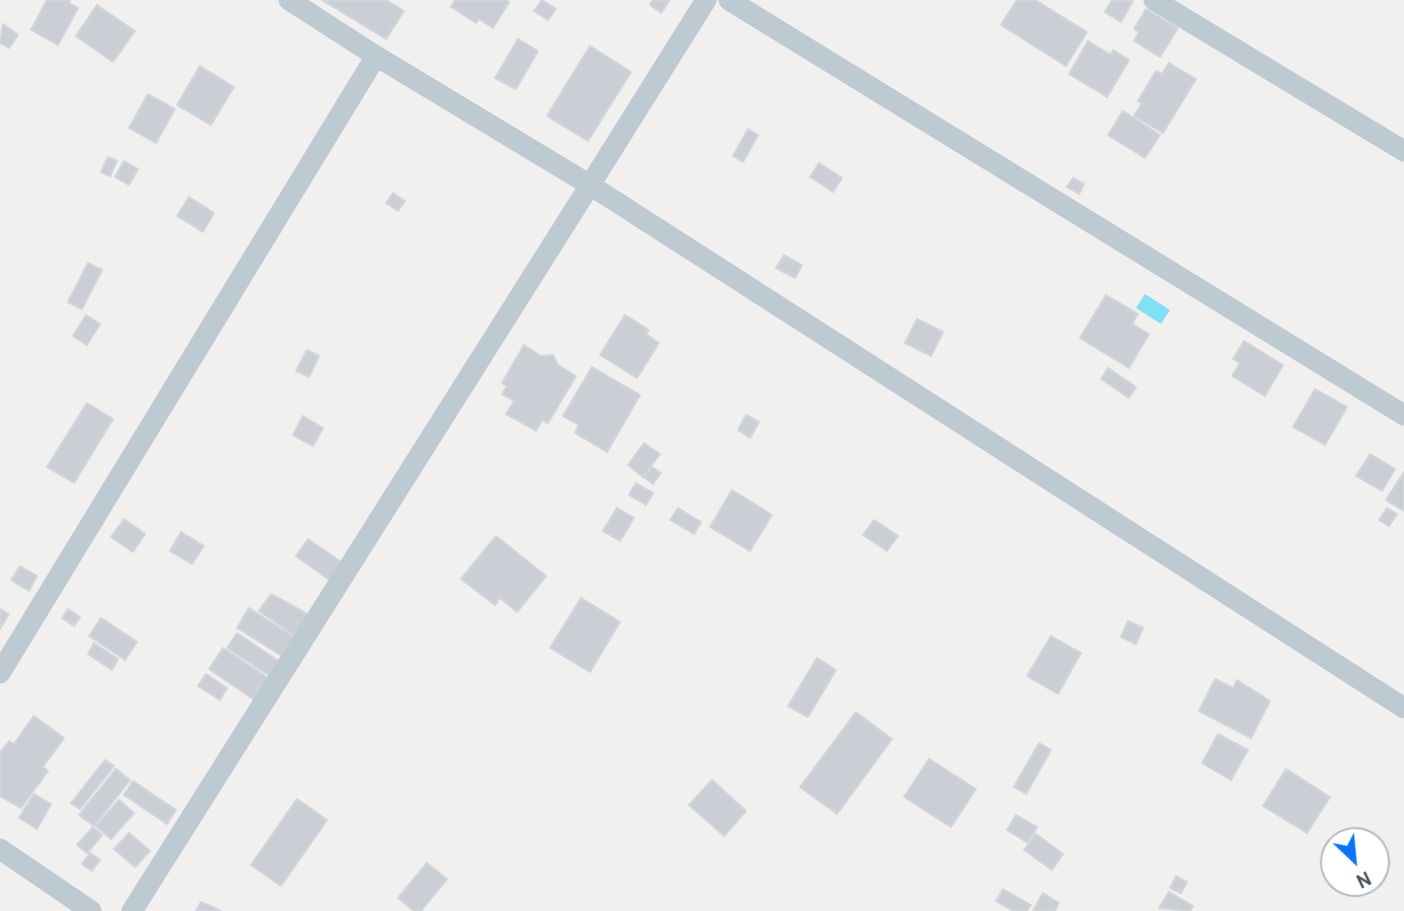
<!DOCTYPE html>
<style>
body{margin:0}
#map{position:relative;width:1404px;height:911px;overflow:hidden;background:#f2efef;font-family:Cabin,sans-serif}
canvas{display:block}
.north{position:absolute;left:1320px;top:827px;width:70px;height:70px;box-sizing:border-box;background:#fff;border:2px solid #b5babf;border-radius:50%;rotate:154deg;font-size:19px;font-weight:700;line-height:28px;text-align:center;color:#45535e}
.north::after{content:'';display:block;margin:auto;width:24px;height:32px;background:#0975f2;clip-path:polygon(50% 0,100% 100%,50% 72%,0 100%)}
</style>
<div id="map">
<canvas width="1404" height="911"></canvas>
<div class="north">N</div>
</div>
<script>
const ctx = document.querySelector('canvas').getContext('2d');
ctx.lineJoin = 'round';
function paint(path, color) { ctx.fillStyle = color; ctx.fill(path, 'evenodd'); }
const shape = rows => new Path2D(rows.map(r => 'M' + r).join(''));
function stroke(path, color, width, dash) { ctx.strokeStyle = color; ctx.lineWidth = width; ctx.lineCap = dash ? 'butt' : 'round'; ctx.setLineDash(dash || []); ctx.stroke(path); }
paint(shape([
 [1145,294,1170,310,1161,324,1136,308]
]), '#83e0f4');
const building = shape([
 [47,0,70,0,69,3,78,8,58,45,31,30,47,0],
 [322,0,386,0,404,11,386,39,322,0],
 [455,0,506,0,509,2,493,28,479,19,476,23,451,7,455,0],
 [542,0,556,9,548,20,534,11,542,0],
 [653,0,670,0,661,13,650,5,653,0],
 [1017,0,1035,0,1087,32,1066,66,1001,25,1017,0],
 [1112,0,1133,1,1121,22,1105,12,1112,0],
 [97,5,135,31,113,62,76,36,97,5],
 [1146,9,1178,28,1160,57,1134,41,1139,32,1134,29,1146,9],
 [3,24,18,35,9,48,0,43,3,24],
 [518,39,538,51,516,89,495,78,518,39],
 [1088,41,1111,55,1113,50,1129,60,1107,97,1069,74,1088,41],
 [590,46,631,72,588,141,547,116,590,46],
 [1169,63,1196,79,1163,133,1134,116,1142,103,1138,101,1156,71,1162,74,1169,63],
 [200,66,234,87,211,125,177,105,200,66],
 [148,94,175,109,156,143,129,128,148,94],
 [1123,111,1160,135,1145,158,1108,135,1123,111],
 [748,129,758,135,743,162,733,156,748,129],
 [108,157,117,161,110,176,101,172,108,157],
 [124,161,138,169,129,185,115,177,124,161],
 [819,163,842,178,833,192,810,177,819,163],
 [1073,178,1084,184,1079,194,1067,187,1073,178],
 [393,193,405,201,398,211,386,203,393,193],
 [189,197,214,213,203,232,177,216,189,197],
 [784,255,802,265,795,278,776,268,784,255],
 [88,263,102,270,82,309,68,302,88,263],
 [1106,295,1138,314,1132,324,1149,334,1129,368,1080,338,1106,295],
 [86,315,100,324,87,345,73,336,86,315],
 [625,315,649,330,646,334,659,343,637,378,600,355,625,315],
 [917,319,943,332,931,356,905,343,917,319],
 [1244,341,1283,365,1265,396,1232,376,1240,363,1233,359,1244,341],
 [524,345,541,356,553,355,558,365,576,376,548,423,542,420,536,431,506,414,514,401,502,394,507,386,502,383,524,345],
 [307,350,319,356,309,377,296,371,307,350],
 [592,367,640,395,607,452,575,433,579,425,563,416,592,367],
 [1108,368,1136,387,1129,398,1101,379,1108,368],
 [1315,389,1347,407,1325,445,1293,427,1315,389],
 [87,403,113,419,74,483,47,467,87,403],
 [746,415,759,422,750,438,738,430,746,415],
 [303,416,323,428,313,446,293,435,303,416],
 [644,443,660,454,643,477,628,465,644,443],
 [1370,454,1395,469,1382,491,1356,476,1370,454],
 [652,467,661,473,653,484,644,477,652,467],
 [1404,472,1404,511,1386,500,1404,472],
 [636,483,653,493,646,505,629,495,636,483],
 [732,490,772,515,750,551,710,527,732,490],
 [617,508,634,518,620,541,603,531,617,508],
 [678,508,701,522,694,534,670,520,678,508],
 [1387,508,1397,514,1389,526,1379,520,1387,508],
 [124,519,145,534,133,552,111,537,124,519],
 [874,520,898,536,887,551,863,535,874,520],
 [181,532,204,546,192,564,170,551,181,532],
 [496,536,546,576,517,612,500,598,495,605,461,579,496,536],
 [308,539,344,564,331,581,296,556,308,539],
 [20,566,37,576,29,591,11,580,20,566],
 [271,594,309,615,294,635,259,611,271,594],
 [581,598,620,622,590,672,550,648,581,598],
 [249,608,294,637,282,656,237,628,249,608],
 [0,609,9,614,0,629,0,609],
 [68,609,80,617,74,626,62,618,68,609],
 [101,618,137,642,125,660,89,636,101,618],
 [1128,621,1143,628,1136,644,1121,637,1128,621],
 [237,633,280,662,270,676,227,648,237,633],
 [1051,636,1081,653,1058,694,1027,676,1051,636],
 [94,643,118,659,112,670,88,654,94,643],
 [223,648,268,678,253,699,209,669,223,648],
 [817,658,836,670,808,717,788,706,817,658],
 [206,674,227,688,220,700,198,686,206,674],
 [1215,679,1233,688,1237,680,1270,701,1251,738,1199,711,1215,679],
 [856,712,892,739,837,814,800,787,856,712],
 [34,716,64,738,43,767,48,771,21,808,0,796,0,753,9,741,14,744,34,716],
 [1218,734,1248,750,1231,780,1202,763,1218,734],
 [1039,743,1051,750,1026,794,1014,787,1039,743],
 [929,759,976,789,951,827,904,797,929,759],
 [105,760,114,766,80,809,71,803,105,760],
 [116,769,130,780,94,826,79,815,116,769],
 [1286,769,1330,797,1307,833,1263,806,1286,769],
 [712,780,746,811,724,836,689,805,712,780],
 [133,781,176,810,167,824,124,795,133,781],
 [34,794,51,804,37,829,19,818,34,794],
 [297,799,327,820,281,886,251,865,297,799],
 [119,800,134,813,111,839,96,826,119,800],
 [1016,815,1037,827,1028,843,1007,830,1016,815],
 [93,827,102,835,87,853,77,845,93,827],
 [129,833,150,851,135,867,114,849,129,833],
 [1036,834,1063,854,1052,870,1024,850,1036,834],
 [90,853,100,860,92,871,82,864,90,853],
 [427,863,447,879,421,911,414,911,398,898,427,863],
 [1176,876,1187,882,1181,893,1170,888,1176,876],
 [1003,889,1031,905,1027,911,1013,911,996,901,1003,889],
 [1169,892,1193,906,1190,911,1159,908,1169,892],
 [1043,893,1059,903,1055,911,1033,911,1043,893],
 [201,902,221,911,196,911,201,902]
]);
paint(building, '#cbced4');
stroke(building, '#d2d5db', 2);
stroke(shape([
 [289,0,376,56],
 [729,0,1404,415],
 [1154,0,1404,151],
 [0,673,376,56,590,185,706,0],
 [0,849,91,911],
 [132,911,590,185,1404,708]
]), '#becad2', 21);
</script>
